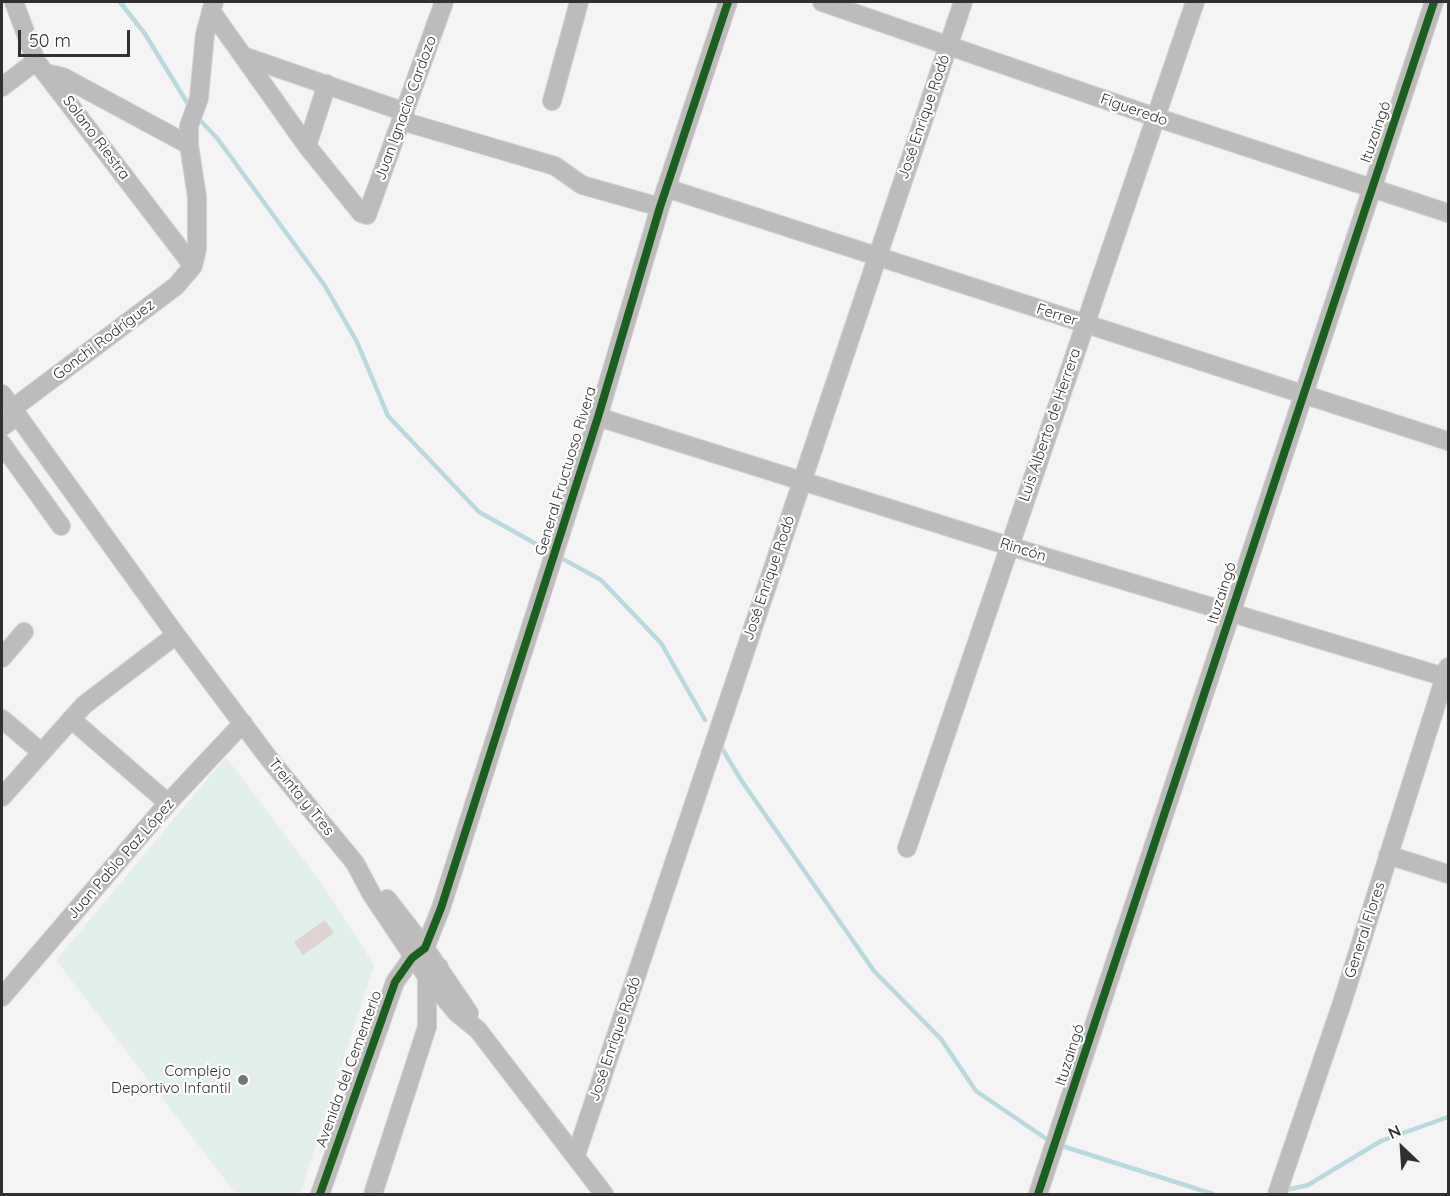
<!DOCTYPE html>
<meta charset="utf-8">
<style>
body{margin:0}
#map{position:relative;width:1450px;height:1196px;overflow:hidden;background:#f5f3f6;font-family:Quicksand,sans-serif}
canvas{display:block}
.frame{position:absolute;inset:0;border:3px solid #302f31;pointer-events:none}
.north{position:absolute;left:1372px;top:1118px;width:60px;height:60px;-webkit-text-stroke:4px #fff;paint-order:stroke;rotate:335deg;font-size:16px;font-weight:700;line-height:24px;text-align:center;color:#302f31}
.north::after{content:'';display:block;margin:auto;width:21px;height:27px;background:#302f31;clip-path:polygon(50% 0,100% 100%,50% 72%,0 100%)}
.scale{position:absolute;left:18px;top:30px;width:112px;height:27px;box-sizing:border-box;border:3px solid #302f31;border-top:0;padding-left:8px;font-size:18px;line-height:21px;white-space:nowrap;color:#302f31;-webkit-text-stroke:4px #fff;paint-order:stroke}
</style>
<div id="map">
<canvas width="1450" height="1196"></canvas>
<div class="frame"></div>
<div class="north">N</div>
<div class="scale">50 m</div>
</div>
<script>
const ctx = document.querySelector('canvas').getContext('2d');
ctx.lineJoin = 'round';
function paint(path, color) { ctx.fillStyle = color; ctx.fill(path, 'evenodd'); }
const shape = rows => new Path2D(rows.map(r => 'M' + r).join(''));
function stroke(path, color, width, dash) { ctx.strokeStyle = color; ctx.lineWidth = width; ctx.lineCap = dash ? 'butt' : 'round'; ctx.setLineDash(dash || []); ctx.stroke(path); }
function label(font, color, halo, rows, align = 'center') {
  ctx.font = font + ' Quicksand,sans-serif'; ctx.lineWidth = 4.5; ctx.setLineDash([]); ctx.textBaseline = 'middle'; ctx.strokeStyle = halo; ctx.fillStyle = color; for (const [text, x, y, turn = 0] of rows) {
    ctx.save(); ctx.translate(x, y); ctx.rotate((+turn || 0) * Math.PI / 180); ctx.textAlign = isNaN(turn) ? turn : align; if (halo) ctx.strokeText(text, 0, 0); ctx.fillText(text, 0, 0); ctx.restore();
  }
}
paint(shape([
 [226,757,324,887,374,965,300,1194,236,1194,56,960]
]), '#e3efe9');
stroke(shape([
 [120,2,145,34,191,109],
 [198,118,217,138,325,286,357,342,388,416,479,512,538,545],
 [561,558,601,580,661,643,705,720],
 [720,745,741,780,874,971,941,1039,976,1091,1051,1142],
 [1059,1145,1213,1194],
 [1282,1191,1308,1185,1381,1141,1448,1117]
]), '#bad9dc', 4.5);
paint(shape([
 [325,920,334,933,303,955,294,942]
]), '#dcd3d2');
const minor = shape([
 [14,2,36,61,193,266],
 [822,2,1155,117,1448,213],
 [211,11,307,146,361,213,367,215,444,2],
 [243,56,405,112],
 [45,73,63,77,189,145],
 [2,87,36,61],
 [552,101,579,2],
 [402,121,555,166,582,185,660,207],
 [307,146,327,84],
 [666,188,1448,441],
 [2,394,176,635,270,760,355,863,372,895,427,977,457,1013,478,1030,604,1194],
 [12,409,176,286,193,266,197,249,197,197,189,145,189,126,199,98,205,34,214,2],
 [598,417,1009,546,1448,678],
 [2,427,17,416],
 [2,444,61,526],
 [2,658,24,632],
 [2,719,41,752],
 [71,719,168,803],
 [2,797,84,705,176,635],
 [907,848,1195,2],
 [1388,855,1448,874],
 [387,899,425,948,469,1013],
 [2,997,168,803,243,723],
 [576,1155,963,2],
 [320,1194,395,982,412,958,425,948,441,908,598,417,660,207,728,2],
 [373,1194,427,1027,427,977,439,967],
 [1038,1194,1434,2],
 [1277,1194,1342,1003,1448,667]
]);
stroke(minor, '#d2d1d2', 20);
stroke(minor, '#bdbcbb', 18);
stroke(shape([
 [320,1194,395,982,412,958,425,948,441,908,598,417,660,207,728,2],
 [1038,1194,1434,2]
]), '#1b5e20', 8);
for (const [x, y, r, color] of [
 [243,1080,6,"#757476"]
]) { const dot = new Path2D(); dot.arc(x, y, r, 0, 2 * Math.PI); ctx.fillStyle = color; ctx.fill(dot); stroke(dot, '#fff', 2); }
label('15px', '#302f31', '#fff', [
 ["Juan Ignacio Cardozo",406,108,-70],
 ["Figueredo",1134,110,19],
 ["José Enrique Rodó",924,117,-71],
 ["Ituzaingó",1376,132,-71],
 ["Solano Riestra",96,138,53],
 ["Ferrer",1057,315,18],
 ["Gonchi Rodríguez",104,340,-37],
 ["Luis Alberto de Herrera",1050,425,-71],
 ["General Fructuoso Rivera",566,471,-73],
 ["Rincón",1023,550,17],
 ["José Enrique Rodó",769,578,-71],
 ["Ituzaingó",1222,593,-72],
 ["Treinta y Tres",301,797,51],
 ["Juan Pablo Paz López",121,859,-49],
 ["General Flores",1365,930,-72],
 ["José Enrique Rodó",615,1039,-71],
 ["Ituzaingó",1070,1055,-72],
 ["Avenida del Cementerio",349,1069,-70]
]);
label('15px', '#302f31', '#fff', [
 ["Complejo",231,1071],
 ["Deportivo Infantil",231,1088]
], 'right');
</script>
